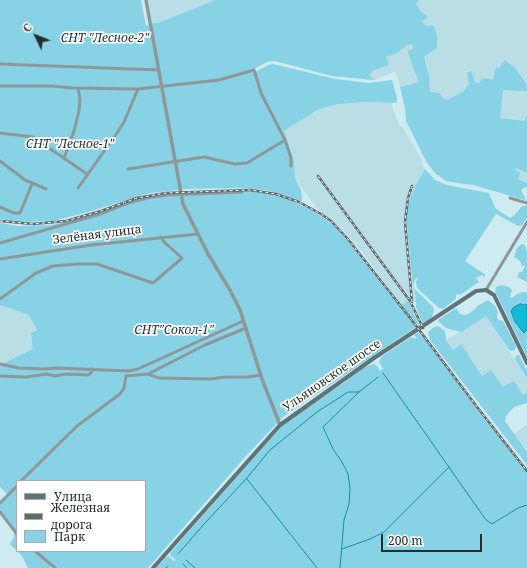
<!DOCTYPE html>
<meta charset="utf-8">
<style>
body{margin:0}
#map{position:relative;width:527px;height:568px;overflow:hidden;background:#cfebf2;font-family:"Noto Serif",serif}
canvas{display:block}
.legend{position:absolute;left:16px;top:480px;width:130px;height:72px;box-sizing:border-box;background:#fff;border:1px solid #a7abac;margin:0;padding:5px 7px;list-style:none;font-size:12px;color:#232e30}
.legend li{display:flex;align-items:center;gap:8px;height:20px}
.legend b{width:20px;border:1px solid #a7abac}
.north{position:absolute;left:16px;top:16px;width:40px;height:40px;-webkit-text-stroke:3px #fff;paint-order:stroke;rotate:313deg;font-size:11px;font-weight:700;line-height:16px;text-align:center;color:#232e30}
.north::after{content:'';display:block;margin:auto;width:14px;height:18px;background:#232e30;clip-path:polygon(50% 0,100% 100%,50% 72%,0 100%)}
.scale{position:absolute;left:381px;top:534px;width:101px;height:18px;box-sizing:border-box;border:2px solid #232e30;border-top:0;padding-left:5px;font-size:12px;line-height:14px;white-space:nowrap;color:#232e30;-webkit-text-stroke:3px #fff;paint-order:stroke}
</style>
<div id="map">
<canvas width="527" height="568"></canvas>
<ul class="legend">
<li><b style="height:5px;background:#627377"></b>Улица</li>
<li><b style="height:5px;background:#5a6a6e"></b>Железная дорога</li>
<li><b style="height:11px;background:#87d2e4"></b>Парк</li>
</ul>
<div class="north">С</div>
<div class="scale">200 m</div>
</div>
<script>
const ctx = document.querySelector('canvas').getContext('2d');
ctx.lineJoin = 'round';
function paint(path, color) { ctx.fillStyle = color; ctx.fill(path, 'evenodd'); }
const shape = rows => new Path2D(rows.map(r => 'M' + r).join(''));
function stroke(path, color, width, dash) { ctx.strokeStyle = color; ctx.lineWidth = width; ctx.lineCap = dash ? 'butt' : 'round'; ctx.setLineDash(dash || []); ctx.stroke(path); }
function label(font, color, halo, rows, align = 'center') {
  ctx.font = font + ' "Noto Serif",serif'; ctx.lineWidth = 3.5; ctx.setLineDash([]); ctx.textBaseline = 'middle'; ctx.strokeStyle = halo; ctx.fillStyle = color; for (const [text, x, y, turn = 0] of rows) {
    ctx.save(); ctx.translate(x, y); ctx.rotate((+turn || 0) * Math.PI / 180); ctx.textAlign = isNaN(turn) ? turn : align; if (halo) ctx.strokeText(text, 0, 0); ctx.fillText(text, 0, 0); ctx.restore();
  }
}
paint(shape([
 [148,0,215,0,158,23,152,23],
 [230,0,527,0,527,183,517,179,412,83,400,87,396,72,392,72,392,73,374,80,332,76,253,55],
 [365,102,392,103,392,107,400,127,402,126,423,162,421,163,425,169,415,186,409,202,406,217,413,285,415,289,416,302,408,301,401,305,363,253,341,228,317,209,295,178,294,160,291,149,283,131,317,110,339,104],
 [0,305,29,315,37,331,31,333,34,349,0,365],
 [486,316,527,378,527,392,523,395,503,387,482,376,461,345,453,350,446,340],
 [526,425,527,427,527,452,514,434]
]), '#badee6');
paint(shape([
 [0,0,141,0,146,26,152,23,158,23,215,0,419,0,416,4,422,13,427,15,427,18,421,21,428,27,431,25,434,26,437,37,437,48,424,57,429,76,430,92,439,93,444,99,447,100,463,92,469,84,467,73,471,71,475,82,478,84,481,80,484,78,493,80,496,67,499,68,505,60,515,68,527,85,527,91,503,90,500,118,525,121,526,116,527,116,527,173,516,168,515,170,520,173,518,179,527,183,527,188,525,187,521,190,526,200,525,200,473,185,464,184,446,181,436,174,427,163,406,121,405,109,401,91,400,87,419,82,408,53,408,51,413,49,412,44,407,45,397,53,386,57,389,65,372,71,372,73,370,73,371,79,374,78,374,80,332,76,275,61,267,62,254,69,255,72,268,65,273,64,335,79,369,83,392,80,397,98,397,102,395,103,365,102,339,104,327,107,317,110,284,131,294,160,295,178,301,190,302,198,301,201,277,193,264,190,239,188,188,189,150,193,88,212,53,221,20,222,0,219],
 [425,169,435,180,447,185,489,193,495,208,510,218,515,215,521,207,527,205,527,218,521,226,518,226,496,214,465,261,486,275,484,277,482,275,476,278,479,282,460,295,459,294,456,295,456,299,443,309,439,308,417,288,416,282,418,278,416,278,413,285,406,217,409,202,415,186],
 [238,191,264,192,286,198,309,209,321,216,333,225,345,238,416,327,283,417,245,457,148,568,52,568,50,566,50,568,28,568,22,556,10,544,14,537,14,529,0,512,0,501,7,494,0,487,0,365,33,349,31,333,37,330,29,315,0,305,0,223,18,226,51,225,70,221,101,212,136,199,152,196],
 [17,481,145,481,145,551,17,551],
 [521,244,525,245,527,252,527,282,517,277,519,272,522,272,525,266,522,266,520,261,514,257,517,248],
 [502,285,509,287,512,290,510,297,512,298,517,294,524,292,527,293,527,305,520,304,511,311,514,321,517,326,521,329,527,330,527,357,495,291,496,287],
 [415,289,433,307,434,312,432,317,423,324,416,307],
 [488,300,495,306,498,312,497,316,498,320,503,321,516,346,515,350,510,351,486,316,461,332,446,328,438,321,438,320,456,308,460,314,465,315,470,313,479,305],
 [408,301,419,324,418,325,401,305],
 [438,326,445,331,446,340,453,350,461,344,482,376,491,370,503,387,514,381,523,395,527,392,527,403,514,407,506,416,505,421,527,452,527,465,430,340,428,332,434,327],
 [418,332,427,341,479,412,527,472,527,568,156,568,165,558,168,556,174,561,176,560,170,555,170,553,277,430,298,413,342,384,364,367,373,364,377,366,380,371,383,369,379,362,381,357,411,337,415,339,417,338,414,335],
 [519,355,527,371,527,378,515,359,516,356]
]), '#87d2e4');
const water = shape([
 [520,304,527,305,527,330,524,333,515,322,511,311,514,307,520,304]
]);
paint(water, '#14b9d5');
stroke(water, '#188fa4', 1);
stroke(shape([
 [383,373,486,520,492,524,518,508,527,505],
 [247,479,317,568],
 [342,549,370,539,384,532,449,467],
 [178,554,205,523,246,479,270,450,317,412,348,392,359,392],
 [186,560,195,568],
 [183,564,187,568],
 [166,568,168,566],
 [340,568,344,520,349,504,350,488,348,474,342,462,333,449,323,427,359,392,378,377]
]), '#188fa4', 1);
stroke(shape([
 [0,64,159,70],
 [0,86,52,86,72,88,138,89,219,80,254,70,261,93,285,140,291,158,291,166],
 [0,133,33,137,87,174],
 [64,158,74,131,79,111,80,99,78,88],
 [0,161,25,180,46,189],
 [128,169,204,157,235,164,247,163,285,140],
 [78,188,117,133,124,122,138,89],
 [510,198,527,203],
 [0,207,14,213,20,213,32,184],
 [0,243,100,214,128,203,147,198,167,195,242,192],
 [0,259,91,245,198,234],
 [486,290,527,222],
 [0,299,36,273,53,266,78,264,97,264,153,283,182,258,164,242,161,237],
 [0,364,19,368,44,369,57,368,129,371,138,369,243,321],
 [148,374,205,345,246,328],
 [0,376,26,377,47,374,55,376,66,374,88,375,91,373,92,369],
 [21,481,77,426,120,394,124,388,126,376,148,374,159,378,210,379,225,377,248,377,261,375],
 [0,503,17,486],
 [0,512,17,534],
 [35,551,55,568]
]), '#8d989b', 3);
stroke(shape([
 [146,0,183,204,208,254,230,290,240,310,262,379,280,425]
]), '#8d989b', 3.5);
stroke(shape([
 [153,568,280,425,374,358,476,291,486,290,494,295,527,363]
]), '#627377', 4);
const rail = shape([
 [318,176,410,301,423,328],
 [0,221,33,224,66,221,101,211,137,198,166,193,250,190,276,194,299,202,321,214,331,221,347,238,411,319,477,407,527,471],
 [412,302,405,222,408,198,412,186]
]);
stroke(rail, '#5a6a6e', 2.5);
stroke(rail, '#fff', 1, [3]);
label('italic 12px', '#1a3136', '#fff', [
 ["СНТ \"Лесное-2\"",105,39],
 ["СНТ \"Лесное-1\"",70,145],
 ["СНТ\"Сокол-1\"",174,331]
]);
label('12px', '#232e30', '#fff', [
 ["Зелёная улица",97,235,-7],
 ["Ульяновское шоссе",332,376,-35]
]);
</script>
